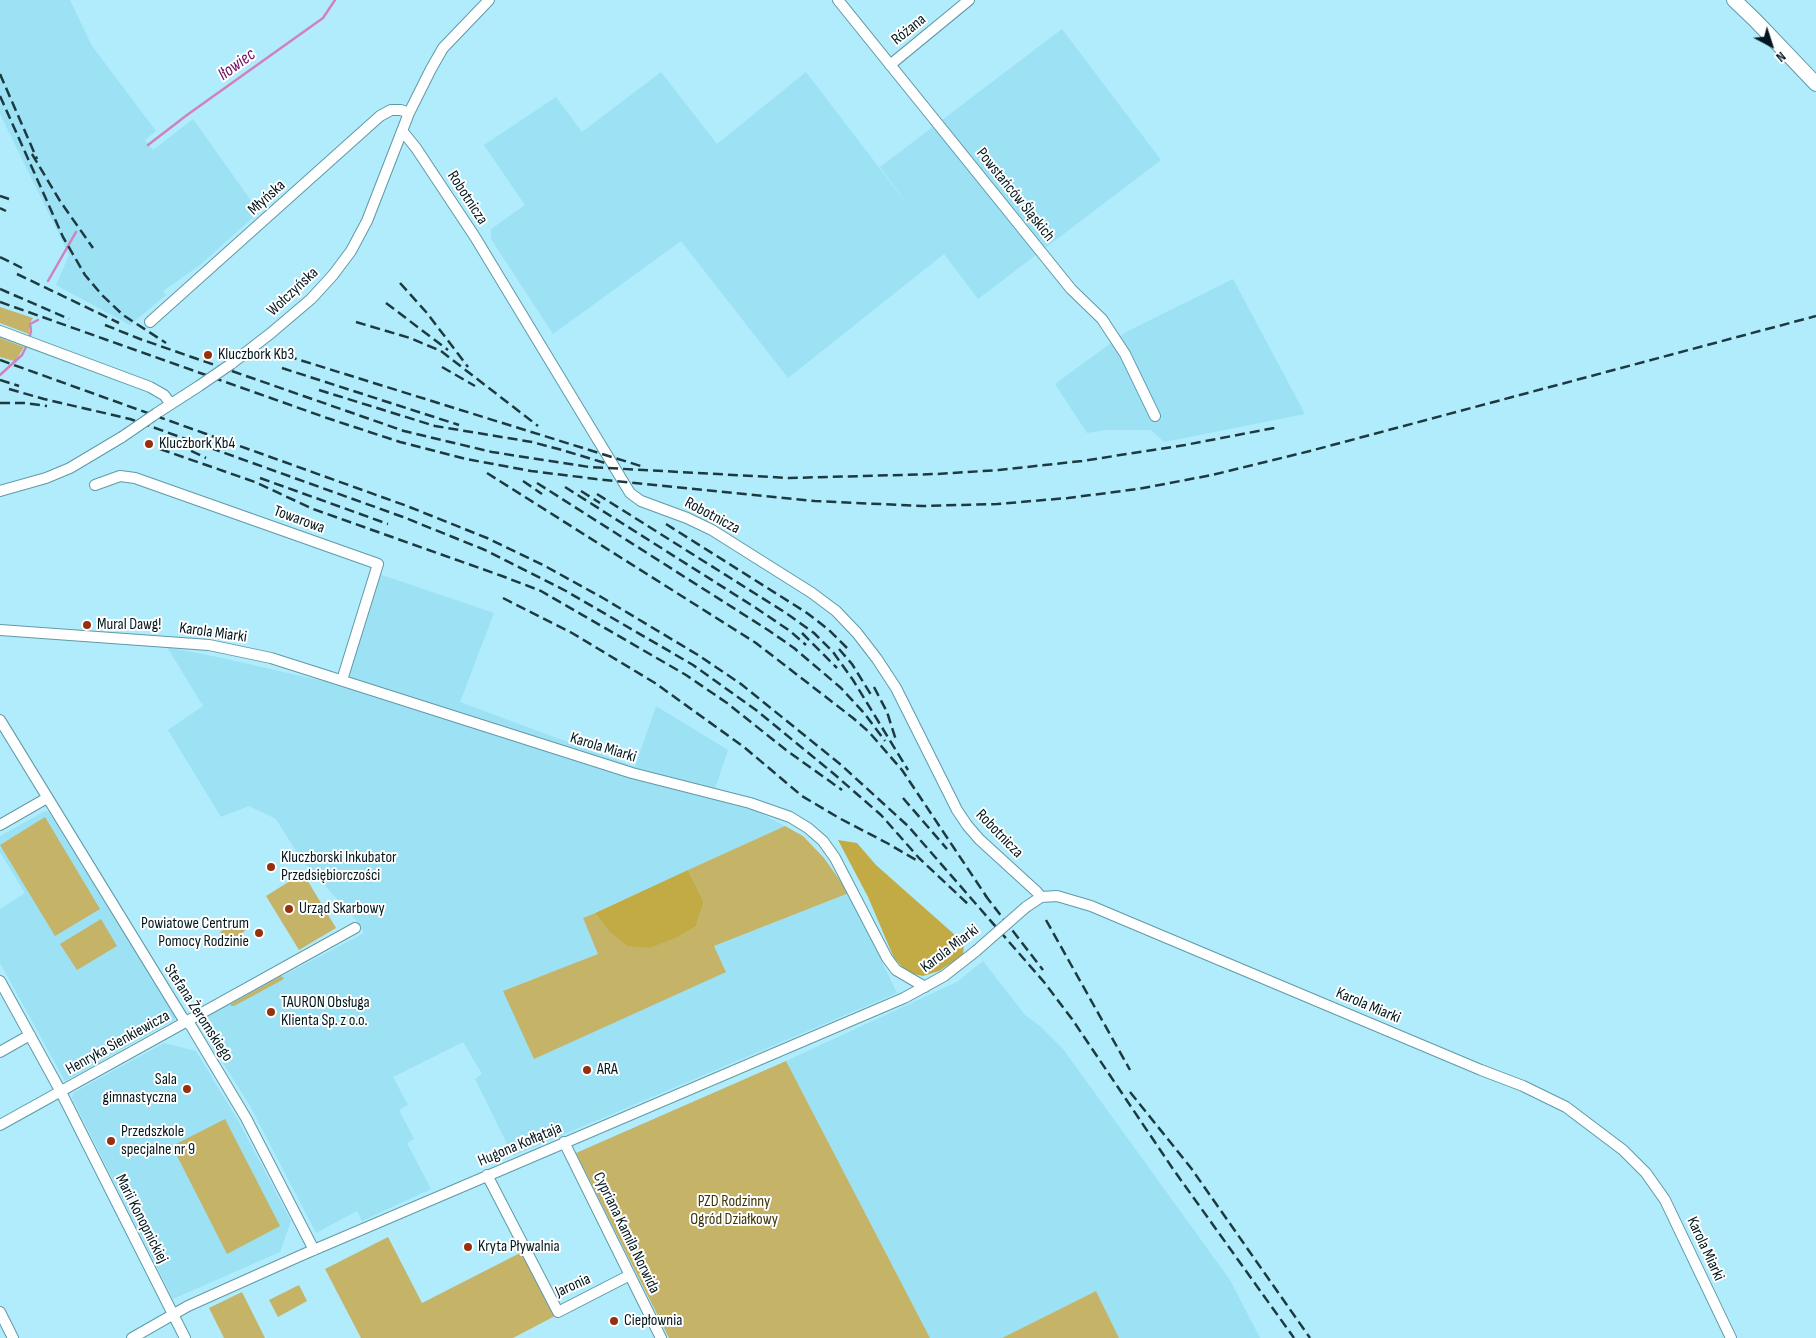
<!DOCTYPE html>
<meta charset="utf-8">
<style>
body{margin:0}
#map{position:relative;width:1816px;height:1338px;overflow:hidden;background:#b0ecfc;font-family:"Sofia Sans Condensed",sans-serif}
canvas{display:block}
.north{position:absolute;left:1746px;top:20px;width:50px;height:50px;-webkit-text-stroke:4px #fff;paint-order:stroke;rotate:140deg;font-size:14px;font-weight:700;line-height:20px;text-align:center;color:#02181e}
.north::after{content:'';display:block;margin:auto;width:18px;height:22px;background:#02181e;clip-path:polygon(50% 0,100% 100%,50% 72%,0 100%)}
</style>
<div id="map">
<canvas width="1816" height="1338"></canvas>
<div class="north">N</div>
</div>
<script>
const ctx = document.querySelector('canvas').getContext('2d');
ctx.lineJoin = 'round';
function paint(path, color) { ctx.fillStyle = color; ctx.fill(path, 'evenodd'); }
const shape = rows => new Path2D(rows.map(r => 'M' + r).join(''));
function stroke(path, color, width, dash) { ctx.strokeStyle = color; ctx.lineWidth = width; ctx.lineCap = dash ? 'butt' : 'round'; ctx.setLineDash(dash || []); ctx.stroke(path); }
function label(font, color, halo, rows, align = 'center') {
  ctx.font = font + ' "Sofia Sans Condensed",sans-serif'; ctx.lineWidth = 4; ctx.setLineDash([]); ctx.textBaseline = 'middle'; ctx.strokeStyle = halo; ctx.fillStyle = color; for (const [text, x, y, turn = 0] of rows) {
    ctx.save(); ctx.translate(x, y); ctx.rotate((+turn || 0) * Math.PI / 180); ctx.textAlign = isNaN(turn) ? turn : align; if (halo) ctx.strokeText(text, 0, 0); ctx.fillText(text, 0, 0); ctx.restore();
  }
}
paint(shape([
 [0,0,70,0,92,46,156,131,145,140,153,150,193,119,259,212,200,265,163,291,166,295,130,325,56,285,69,255,0,114],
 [1062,29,1161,160,978,299,944,254,788,378,681,241,553,334,491,239,491,229,525,205,484,145,556,97,582,132,661,72,717,144,806,72,913,212,880,167],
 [1233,279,1305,414,1164,442,1151,430,1105,430,1087,433,1055,384,1126,332],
 [379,574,494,613,460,702,635,767,656,706,728,750,715,789,785,826,583,918,599,954,503,991,726,971,714,946,849,893,897,993,513,1156,475,1079,482,1074,463,1042,393,1077,408,1105,399,1110,414,1139,407,1143,431,1189,362,1221,357,1211,316,1233,250,1106,206,1036,203,1018,364,933,356,920,301,859,276,819,249,806,221,817,168,730,203,706,167,647,222,658,340,685],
 [45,811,49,812,176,1016,174,1020,65,1081,0,963,0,909,25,893,0,852,0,836],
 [983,961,1025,1015,1041,1027,1063,1049,1230,1280,1260,1338,1119,1338,1096,1291,1002,1338,930,1338,786,1061,957,982],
 [164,1043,196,1051,239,1122,291,1221,280,1252,173,1299,72,1098,73,1093]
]), '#9ce1f4');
paint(shape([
 [0,307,33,318,29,325,29,334,0,323],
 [0,338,24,347,16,360,14,361,0,357],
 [45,817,100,909,55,936,0,845],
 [785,826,803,836,824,858,849,893,714,946,726,972,534,1059,503,991,598,954,583,918,595,913,608,930,680,936,696,927,704,902,688,870],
 [303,873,336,928,299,950,266,896],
 [101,919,117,946,77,970,60,944],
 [241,919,246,928,245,931,228,942,225,941,220,932],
 [281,976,284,978,282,980,234,1006,231,1006,231,1004],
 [786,1061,930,1338,669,1338,576,1153],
 [225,1119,280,1226,227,1254,172,1146],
 [388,1237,422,1303,522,1252,555,1316,513,1338,361,1338,325,1269],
 [299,1285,307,1301,278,1317,269,1300],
 [1096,1291,1119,1338,1002,1338],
 [242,1292,265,1338,224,1338,209,1308]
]), '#c5b368');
paint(shape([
 [838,840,857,843,876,865,964,943,963,955,939,971,923,976,908,973,894,958,868,897],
 [688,870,704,902,696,927,680,936,649,948,628,946,608,930,595,913]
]), '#c2ab44');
stroke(shape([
 [148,145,187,115,323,18,335,0],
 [48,281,76,232],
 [29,339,31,331,30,324,38,320],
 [0,375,22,355,27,345]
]), '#d181bd', 2.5);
const minor = shape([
 [838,0,1071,289,1102,319,1125,354,1155,416],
 [890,65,969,0],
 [403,132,416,148,475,237,630,493,641,501,687,518,712,530,812,593,836,611,857,633,877,659,896,688,957,810,967,825,979,839,1037,892,1041,897],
 [150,322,380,116,391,110,401,110,409,113],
 [0,331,150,387,164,395,171,404],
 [231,364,271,333,311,299,333,275,351,251,367,221,409,113,431,69,443,48,489,0],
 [157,413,199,386],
 [95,485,120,476,135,478,378,564,342,680],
 [0,491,46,478,70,468,122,437],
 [0,630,209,645,271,658,632,773,750,803,790,817,808,828,823,841,835,858,887,958,896,970,925,987],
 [0,720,182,1017,191,1026,246,1118,314,1250],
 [0,825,47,798],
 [1026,907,1041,897,1057,896,1091,906,1481,1070,1523,1086,1566,1107,1623,1150,1646,1173,1665,1200,1731,1338],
 [0,981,61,1092,185,1338],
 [0,1052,30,1035],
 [0,1125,355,928],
 [564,1142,661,1338],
 [487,1175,558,1312,630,1275],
 [0,1312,13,1338],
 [132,1338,188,1306,302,1255,904,998,944,976,976,951]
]);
const major = shape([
 [1734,0,1755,20,1816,84]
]);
stroke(minor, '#6099a8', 12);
stroke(major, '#6099a8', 16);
stroke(minor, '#fff', 10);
stroke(major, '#fff', 14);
stroke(shape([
 [0,74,37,159],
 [0,96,63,237,85,275,102,295,123,315,166,343],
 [32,154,60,201,93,248],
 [0,196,9,199],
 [0,208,6,211],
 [0,257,22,268],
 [17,274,119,323],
 [400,283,427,313,468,367],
 [0,289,69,319],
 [0,302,327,418,400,442,466,459,531,471,596,479,815,501,922,506,997,504,1068,498,1138,489,1212,475,1310,451,1816,316],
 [386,303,448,350],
 [356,322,410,338,441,351,538,426],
 [105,325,140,339,404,431,492,452,589,467,789,478,937,474,999,470,1082,461,1185,445,1279,427],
 [287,356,644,467],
 [0,360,407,506,487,538,545,566,603,598,698,655,741,684,840,764,908,826,1044,982,1072,1019,1173,1169,1294,1338],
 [442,367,475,386],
 [282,368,459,425],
 [0,380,19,386],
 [9,389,44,399,130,419,403,517,485,550,566,591,693,665,756,710,834,774,881,815,919,858,970,906],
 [319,390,435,426,532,442,562,450,605,463],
 [0,403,24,403,47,406],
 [164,438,206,458],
 [160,449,255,482,313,509,502,576,541,591,686,675,727,703,786,750,842,790],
 [487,473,756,643,853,718,869,732,902,770,988,899],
 [260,478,388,524],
 [523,481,542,494],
 [537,483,768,630,794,648,841,688,864,713,885,741],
 [565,487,756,608,790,631,806,645],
 [581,491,600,503],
 [597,494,786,613,814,633,833,652,853,680,908,770],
 [666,524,807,613,829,630,849,650],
 [503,598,572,633,655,683,744,747,802,796,839,818,887,843,916,860],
 [802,633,837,668],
 [839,649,852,664,873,698],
 [874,687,887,712,896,740],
 [903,798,947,849],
 [985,895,1043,970],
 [1046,920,1130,1070],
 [1130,1092,1191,1168,1310,1338]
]), '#1e3a41', 2.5, [10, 5]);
const minorBridge = shape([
 [199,386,231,364],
 [122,437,157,413],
 [976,951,1026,907]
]);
stroke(minorBridge, '#6099a8', 12, []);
stroke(minorBridge, '#fff', 10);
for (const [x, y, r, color] of [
 [208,355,5,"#97300e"],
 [149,444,5,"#97300e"],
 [87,625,5,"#97300e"],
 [271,867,5,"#97300e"],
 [289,909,5,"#97300e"],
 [259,933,5,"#97300e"],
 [271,1012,5,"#97300e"],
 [587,1070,5,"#97300e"],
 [187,1089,5,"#97300e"],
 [111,1141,5,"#97300e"],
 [468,1247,5,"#97300e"],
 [614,1321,5,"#97300e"]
]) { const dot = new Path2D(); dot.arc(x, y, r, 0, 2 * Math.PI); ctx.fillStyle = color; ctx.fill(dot); stroke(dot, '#fff', 2); }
label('16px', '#02181e', '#fff', [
 ["Różana",909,30,-39],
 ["Powstańców Śląskich",1015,195,51],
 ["Młyńska",267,198,-42],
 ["Robotnicza",467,198,57],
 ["Wołczyńska",293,292,-43],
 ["Robotnicza",712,516,28],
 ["Towarowa",299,520,20],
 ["Karola Miarki",213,633,8],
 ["Karola Miarki",603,748,17],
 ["Robotnicza",999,834,46],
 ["Karola Miarki",950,949,-37],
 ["Karola Miarki",1368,1006,23],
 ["Stefana Żeromskiego",198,1013,57],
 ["Henryka Sienkiewicza",118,1043,-29],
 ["Hugona Kołłątaja",520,1145,-23],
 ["Marii Konopnickiej",141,1219,63],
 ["Cypriana Kamila Norwida",626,1233,64],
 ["Karola Miarki",1705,1249,65],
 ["Jaronia",573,1286,-24]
]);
label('16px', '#02181e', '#fff', [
 ["Kluczbork Kb3",218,355],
 ["Kluczbork Kb4",159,444],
 ["Mural Dawg!",97,625],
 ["Kluczborski Inkubator",281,858],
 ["Przedsiębiorczości",281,876],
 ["Urząd Skarbowy",299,909],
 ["Powiatowe Centrum",249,924,"right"],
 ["Pomocy Rodzinie",249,942,"right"],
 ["TAURON Obsługa",281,1003],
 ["Klienta Sp. z o.o.",281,1021],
 ["ARA",597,1070],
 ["Sala",177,1080,"right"],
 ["gimnastyczna",177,1098,"right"],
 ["Przedszkole",121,1132],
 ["specjalne nr 9",121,1150],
 ["Kryta Pływalnia",478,1247],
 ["Ciepłownia",624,1321]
], 'left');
label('16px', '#3d3407', '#fff', [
 ["PZD Rodzinny",734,1202],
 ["Ogród Działkowy",734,1220]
]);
label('italic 18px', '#700e5f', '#fff', [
 ["Iłowiec",237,65,-36]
]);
</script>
